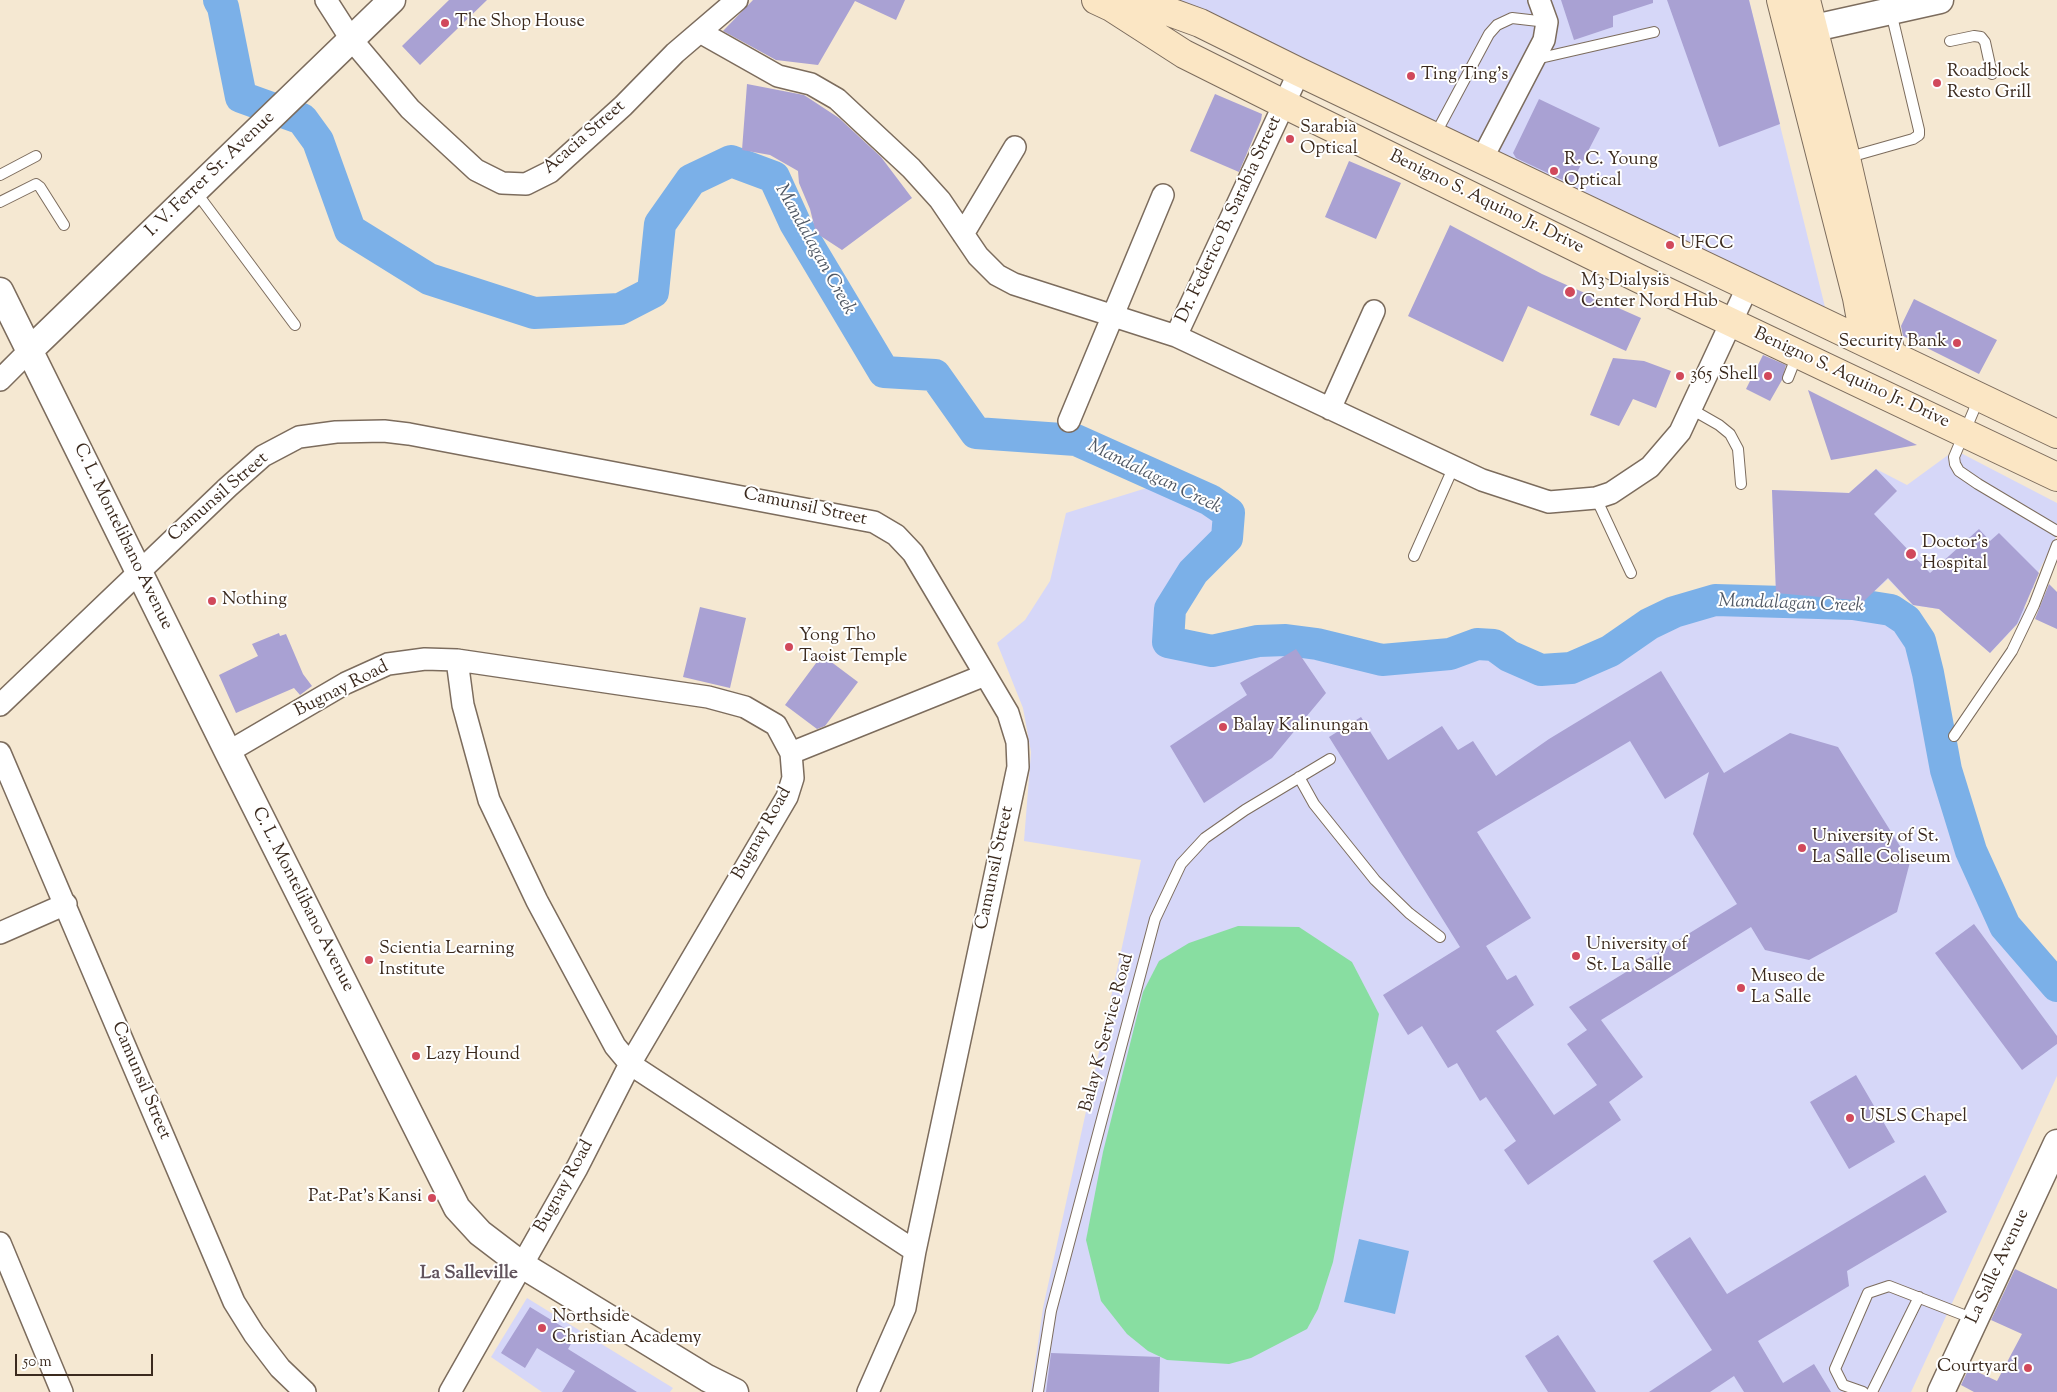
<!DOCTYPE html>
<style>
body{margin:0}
#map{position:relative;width:2057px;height:1392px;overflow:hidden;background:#f5e8d2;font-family:"Sorts Mill Goudy",serif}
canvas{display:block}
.scale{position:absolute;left:15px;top:1354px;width:138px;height:22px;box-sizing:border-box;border:2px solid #3b2a1e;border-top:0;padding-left:6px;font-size:15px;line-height:18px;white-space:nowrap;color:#3b2a1e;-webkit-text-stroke:4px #fff;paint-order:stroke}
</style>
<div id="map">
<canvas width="2057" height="1392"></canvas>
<div class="scale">50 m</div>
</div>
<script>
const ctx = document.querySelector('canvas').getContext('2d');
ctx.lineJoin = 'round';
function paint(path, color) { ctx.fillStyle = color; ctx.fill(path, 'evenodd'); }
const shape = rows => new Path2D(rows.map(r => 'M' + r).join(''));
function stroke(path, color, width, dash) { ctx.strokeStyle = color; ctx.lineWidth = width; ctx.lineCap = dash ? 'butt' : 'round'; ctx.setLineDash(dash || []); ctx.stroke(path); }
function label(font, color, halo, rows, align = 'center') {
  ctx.font = font + ' "Sorts Mill Goudy",serif'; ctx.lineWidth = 4; ctx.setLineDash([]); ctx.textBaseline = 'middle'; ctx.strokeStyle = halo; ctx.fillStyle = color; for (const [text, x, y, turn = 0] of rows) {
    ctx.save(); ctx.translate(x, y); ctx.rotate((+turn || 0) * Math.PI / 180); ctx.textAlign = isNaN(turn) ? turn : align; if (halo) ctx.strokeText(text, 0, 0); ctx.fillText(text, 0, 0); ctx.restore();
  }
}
paint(shape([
 [1166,0,1749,0,1826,311],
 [1955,450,2057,503,2057,535,2038,573,2030,580,2034,587,2020,602,2025,608,2024,617,1990,653,1939,609,1913,605,1888,579,1864,601,1776,593,1772,490,1849,493,1876,469,1907,485],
 [1166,482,1210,500,1229,513,1227,538,1193,572,1170,609,1168,642,1212,651,1258,641,1286,640,1317,644,1382,660,1450,654,1477,644,1494,645,1509,656,1541,670,1571,668,1610,651,1649,624,1674,612,1715,600,1853,604,1891,610,1906,620,1920,641,1928,673,1946,770,1971,851,2005,926,2057,986,2057,1076,1911,1392,1031,1392,1043,1308,1141,860,1024,841,1031,752,1023,708,997,643,1025,620,1050,581,1066,513],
 [527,1298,673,1388,670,1392,542,1392,491,1357]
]), '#d6d7f8');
paint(shape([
 [1238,926,1299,927,1352,962,1379,1014,1333,1262,1318,1309,1307,1329,1251,1358,1229,1364,1167,1360,1148,1351,1127,1334,1101,1301,1086,1240,1103,1152,1143,992,1159,961,1189,943]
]), '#88dea1');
paint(shape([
 [1359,1239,1409,1251,1395,1314,1344,1302]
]), '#7bb0e8');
stroke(shape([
 [219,0,223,7,241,97,302,119,318,141,350,230,429,279,534,313,620,309,653,292,660,224,691,180,731,161,774,177,795,223,884,372,935,375,976,433,1076,440,1210,500,1229,513,1227,538,1193,572,1170,609,1168,642,1212,651,1258,641,1286,640,1317,644,1382,660,1450,654,1477,644,1494,645,1509,656,1541,670,1571,668,1610,651,1649,624,1674,612,1715,600,1853,604,1891,610,1906,620,1920,641,1928,673,1946,770,1971,851,2005,926,2057,986]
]), '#7bb0e8', 32);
paint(shape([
 [449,0,487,0,420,65,402,46],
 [753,0,905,0,896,20,855,1,818,65,776,60,723,31],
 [1561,0,1653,0,1653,3,1613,16,1613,27,1574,40],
 [1667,0,1749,0,1780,124,1719,147],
 [747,84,804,95,839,118,881,157,912,198,842,250,816,233,810,209,799,183,798,171,770,155,742,150],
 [1215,94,1262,114,1261,120,1239,172,1190,151],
 [1539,99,1600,128,1571,184,1516,158,1513,153],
 [1349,161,1401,183,1376,239,1325,217],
 [1450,225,1542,274,1641,318,1626,351,1528,306,1503,362,1408,316],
 [1914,299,1997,340,1979,374,1903,336,1901,326],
 [1763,355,1786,365,1782,380,1770,401,1746,389],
 [1613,358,1644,361,1671,371,1656,408,1633,399,1619,426,1590,415],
 [1808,390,1917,445,1831,460],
 [1876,469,1897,491,1874,514,1930,573,1979,529,1990,541,1999,533,2039,573,2017,624,1990,653,1939,609,1913,605,1888,578,1864,601,1776,593,1772,490,1849,493],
 [2049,584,2057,592,2057,629,2035,619],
 [700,607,746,618,730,688,683,677],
 [279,633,280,636,286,634,303,674,312,686,300,695,294,688,236,713,219,675,258,656,252,644],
 [1296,649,1326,693,1272,758,1204,803,1170,746,1247,695,1240,683],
 [822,655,858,682,825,726,817,729,785,705],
 [1661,671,1724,773,1790,733,1838,747,1910,862,1897,912,1809,960,1765,950,1751,927,1601,1020,1643,1077,1609,1102,1621,1120,1528,1185,1504,1150,1516,1141,1486,1097,1480,1101,1457,1063,1448,1068,1422,1026,1408,1035,1383,995,1460,947,1329,737,1361,717,1388,760,1442,726,1458,750,1473,741,1496,776,1549,739],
 [1630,741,1665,799,1709,772,1693,834,1737,904,1569,1007,1587,1030,1567,1044,1597,1085,1554,1115,1496,1031,1534,1005,1516,975,1507,980,1486,946,1531,918,1477,832],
 [1974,924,2057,1036,2057,1044,2022,1070,1935,953],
 [1856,1075,1895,1142,1849,1169,1810,1102],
 [1925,1175,1947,1212,1847,1271,1849,1286,1758,1341,1783,1383,1814,1364,1831,1392,1744,1392,1734,1376,1710,1392,1649,1392,1712,1350,1653,1261,1690,1237,1727,1294],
 [2015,1269,2057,1289,2057,1392,1974,1392,1961,1385,1969,1368,1997,1381,2022,1334,1991,1320],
 [530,1307,576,1335,568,1349,637,1392,562,1392,575,1371,537,1348,525,1368,501,1353],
 [1558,1335,1596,1392,1548,1392,1525,1356],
 [1051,1353,1160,1357,1159,1392,1046,1392]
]), '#a9a1d3');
const service = shape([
 [1950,41,1974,36,1981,37,1985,42,1992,74],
 [1536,59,1654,32],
 [1435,135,1489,34,1497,25,1512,18,1547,22],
 [1846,158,1913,139,1919,135,1919,130,1891,12],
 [0,175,36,156],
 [196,192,295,325],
 [0,202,36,184,40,187,64,225],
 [1788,378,1797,355],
 [1979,398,1954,457,1955,464,1959,471,1978,484,2057,531],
 [1691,409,1719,425,1730,434,1738,449,1741,484],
 [1596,498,1631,573],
 [1414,556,1454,466],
 [1954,736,2012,651,2034,605,2057,545],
 [1299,777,1314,804,1375,880,1409,913,1440,937],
 [1038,1392,1051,1311,1155,919,1181,864,1205,838,1245,810,1330,759],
 [1863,1392,1843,1385,1835,1369,1868,1293,1889,1286,1974,1319],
 [1872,1392,1919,1297]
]);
const minor = shape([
 [326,0,351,39,410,109,476,170,502,183,526,184,550,172,623,106,675,53,737,0],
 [700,32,778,76,811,84,837,99,911,168,940,200,978,256,997,275,1014,284,1176,336,1482,480,1549,502,1596,498,1611,493,1650,467,1680,432,1748,286],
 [1482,159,1544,40,1547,22,1539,0],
 [963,234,1015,147],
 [1176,336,1299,72],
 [0,380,30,350],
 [1330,409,1374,311],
 [1069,421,1163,195],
 [457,660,463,705,489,800,537,901,615,1046,630,1064,915,1251],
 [0,705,228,487,263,456,299,437,336,432,384,431,409,434,874,522,896,535,913,553,1008,713,1017,742,1018,767,915,1251,905,1308,868,1392],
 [228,752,346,683,388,664,425,659,457,660,708,697,745,707,776,725,791,753,793,778,787,797,630,1064,577,1168,450,1392],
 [0,753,234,1302,254,1334,280,1368,305,1392],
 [791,753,985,675],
 [0,933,66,904],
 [0,1243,62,1392]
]);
const tertiary = shape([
 [1792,33,1940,0],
 [0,291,228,752,457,1208,480,1233,522,1265,707,1378,735,1392],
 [30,350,392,0],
 [1941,1392,2057,1143]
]);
const secondary = shape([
 [1096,0,1111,7,1184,54,1284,104,1640,279,2057,477],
 [1781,0,1857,298,1865,342],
 [1806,0,1846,158,1891,354],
 [1111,7,1156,7,1200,23,1299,72,2057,434]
]);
stroke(service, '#7c6c5d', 12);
stroke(minor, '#7c6c5d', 24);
stroke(tertiary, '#7c6c5d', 29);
stroke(secondary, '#7c6c5d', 30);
stroke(service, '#fff', 10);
stroke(minor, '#fff', 21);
stroke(tertiary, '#fff', 26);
stroke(secondary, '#fbe6c4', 28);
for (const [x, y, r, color] of [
 [445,23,5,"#d1495b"],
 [1411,76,5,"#d1495b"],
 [1937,83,5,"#d1495b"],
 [1290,139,5,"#d1495b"],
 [1554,171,5,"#d1495b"],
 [1670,245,5,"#d1495b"],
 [1570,292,6,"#d1495b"],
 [1957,343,5,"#d1495b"],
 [1680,376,5,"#d1495b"],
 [1768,376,5,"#d1495b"],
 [1911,554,6,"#d1495b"],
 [212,601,5,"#d1495b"],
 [789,647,5,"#d1495b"],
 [1223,727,5,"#d1495b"],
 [1802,848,5,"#d1495b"],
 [1576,956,5,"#d1495b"],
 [369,960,5,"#d1495b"],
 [1741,988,5,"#d1495b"],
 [416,1056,5,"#d1495b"],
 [1850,1118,5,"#d1495b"],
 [432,1198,5,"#d1495b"],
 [542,1328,5,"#d1495b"],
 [2028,1368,5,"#d1495b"]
]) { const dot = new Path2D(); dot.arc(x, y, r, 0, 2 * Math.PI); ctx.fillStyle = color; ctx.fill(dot); stroke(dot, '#fff', 2); }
label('18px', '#3b2a1e', '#fff', [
 ["The Shop House",455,23],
 ["Roadblock",1947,73],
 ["Resto Grill",1947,94],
 ["Ting Ting's",1421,76],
 ["Sarabia",1300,129],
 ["Optical",1300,150],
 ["R. C. Young",1564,161],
 ["Optical",1564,182],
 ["UFCC",1680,245],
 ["M3 Dialysis",1581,282],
 ["Center Nord Hub",1581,303],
 ["Security Bank",1947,343,"right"],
 ["365",1690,376],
 ["Shell",1758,376,"right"],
 ["Doctor's",1922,544],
 ["Hospital",1922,565],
 ["Nothing",222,601],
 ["Yong Tho",799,637],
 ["Taoist Temple",799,658],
 ["Balay Kalinungan",1233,727],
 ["University of St.",1812,838],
 ["La Salle Coliseum",1812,859],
 ["University of",1586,946],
 ["St. La Salle",1586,967],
 ["Scientia Learning",379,950],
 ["Institute",379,971],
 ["Museo de",1751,978],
 ["La Salle",1751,999],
 ["Lazy Hound",426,1056],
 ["USLS Chapel",1860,1118],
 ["Pat-Pat's Kansi",422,1198,"right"],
 ["Northside",552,1318],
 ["Christian Academy",552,1339],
 ["Courtyard",2018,1368,"right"]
], 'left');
label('18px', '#3b2a1e', '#fff', [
 ["Acacia Street",585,138,-41],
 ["I. V. Ferrer Sr. Avenue",211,175,-44],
 ["Benigno S. Aquino Jr. Drive",1486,203,26],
 ["Dr. Federico B. Sarabia Street",1230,220,-65],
 ["Benigno S. Aquino Jr. Drive",1851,379,25],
 ["Camunsil Street",219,498,-41],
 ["Camunsil Street",805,508,12],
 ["C. L. Montelibano Avenue",122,537,64],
 ["Bugnay Road",342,690,-27],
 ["Bugnay Road",763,834,-61],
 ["Camunsil Street",996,868,-78],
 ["C. L. Montelibano Avenue",302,900,63],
 ["Balay K Service Road",1108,1033,-75],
 ["Camunsil Street",140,1081,67],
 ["Bugnay Road",565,1187,-61],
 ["La Salle Avenue",1999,1267,-65]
]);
label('italic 19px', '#515965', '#fff', [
 ["Mandalagan Creek",814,250,61],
 ["Mandalagan Creek",1154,478,26],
 ["Mandalagan Creek",1791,605,2]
]);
label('bold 19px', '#62545d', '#fff', [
 ["La Salleville",469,1275]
]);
</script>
